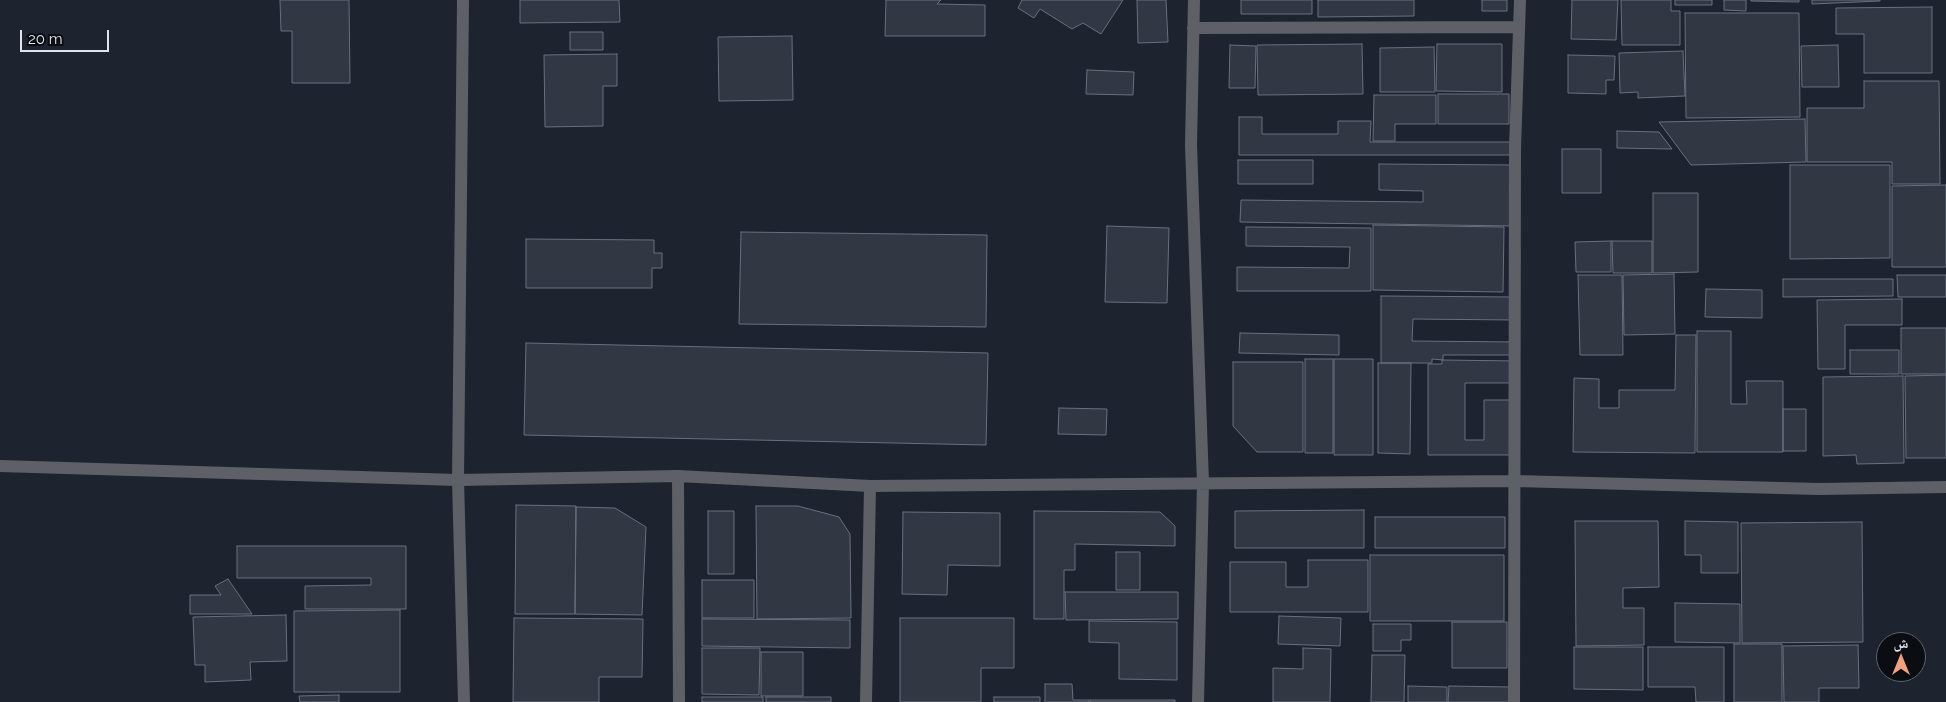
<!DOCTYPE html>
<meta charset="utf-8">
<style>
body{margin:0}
#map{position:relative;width:1946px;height:702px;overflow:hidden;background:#1d242f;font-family:Raleway,"Noto Naskh Arabic",sans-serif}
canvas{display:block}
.north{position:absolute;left:1876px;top:632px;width:50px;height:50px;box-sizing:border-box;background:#0a0d12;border:1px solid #5f6369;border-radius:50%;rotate:0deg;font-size:14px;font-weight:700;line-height:20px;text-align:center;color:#dfe4ec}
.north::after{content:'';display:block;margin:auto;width:18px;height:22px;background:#f2a17e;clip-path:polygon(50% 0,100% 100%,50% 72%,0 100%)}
.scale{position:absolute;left:20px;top:30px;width:89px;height:22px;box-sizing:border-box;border:2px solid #dfe4ec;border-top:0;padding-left:6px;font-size:15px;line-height:18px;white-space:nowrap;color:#dfe4ec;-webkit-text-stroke:4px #0a0d12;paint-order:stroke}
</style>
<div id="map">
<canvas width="1946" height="702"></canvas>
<div class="north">ش</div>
<div class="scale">20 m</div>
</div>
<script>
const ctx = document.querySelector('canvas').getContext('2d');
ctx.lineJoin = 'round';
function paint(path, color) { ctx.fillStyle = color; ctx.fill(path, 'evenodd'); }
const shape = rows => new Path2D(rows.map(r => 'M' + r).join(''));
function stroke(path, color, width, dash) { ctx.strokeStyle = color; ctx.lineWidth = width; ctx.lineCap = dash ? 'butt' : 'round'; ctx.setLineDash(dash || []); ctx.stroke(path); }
const building = shape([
 [280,0,349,0,350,83,292,83,292,31,281,31,280,0],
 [520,0,619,0,620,22,520,23,520,0],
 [886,0,941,0,937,4,985,5,985,36,885,36,886,0],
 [1022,0,1123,0,1101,34,1083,23,1072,29,1040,9,1034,18,1018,8,1022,0],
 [1137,0,1166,0,1168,42,1138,43,1137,0],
 [1241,0,1312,0,1312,14,1241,14,1241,0],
 [1318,0,1414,0,1414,16,1318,17,1318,0],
 [1482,0,1507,0,1507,11,1482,11,1482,0],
 [1572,0,1618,0,1616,40,1571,39,1572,0],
 [1621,0,1671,0,1671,11,1680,11,1680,45,1622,45,1621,0],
 [1675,0,1712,0,1712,5,1675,5,1675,0],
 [1724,0,1746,0,1746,11,1724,10,1724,0],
 [1751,0,1799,0,1799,2,1751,1,1751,0],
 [1812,0,1880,0,1880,1,1812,4,1812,0],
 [1932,7,1932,73,1864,73,1864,34,1836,34,1836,8,1932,7],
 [1685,13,1799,13,1800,117,1686,118,1685,13],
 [570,32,603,32,603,50,570,50,570,32],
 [792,36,793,100,719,101,718,37,792,36],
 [1362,44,1363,94,1258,95,1257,45,1362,44],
 [1437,44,1502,44,1502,92,1436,91,1437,44],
 [1230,45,1256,46,1255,88,1229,88,1230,45],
 [1838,45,1839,87,1802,87,1801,46,1838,45],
 [1434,47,1435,92,1380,92,1380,48,1434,47],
 [1683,51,1685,96,1638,98,1638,92,1620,93,1619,53,1683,51],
 [617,54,617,86,603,86,603,126,545,127,544,55,617,54],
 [1568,55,1615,56,1614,80,1606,80,1606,94,1568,93,1568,55],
 [1087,70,1134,72,1133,95,1086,94,1087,70],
 [1864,81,1939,81,1940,184,1892,184,1892,162,1807,162,1807,108,1864,108,1864,81],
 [1438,94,1509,94,1509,124,1438,124,1438,94],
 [1374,95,1436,95,1436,124,1395,124,1395,141,1373,141,1374,95],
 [1239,117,1262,117,1262,134,1338,134,1338,121,1371,121,1370,142,1515,142,1515,155,1239,155,1239,117],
 [1805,119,1806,162,1691,165,1659,122,1805,119],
 [1617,131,1659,132,1672,149,1617,148,1617,131],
 [1562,149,1601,149,1601,193,1562,193,1562,149],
 [1238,160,1313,160,1313,184,1238,184,1238,160],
 [1379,164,1514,165,1514,226,1240,222,1241,200,1423,202,1423,191,1379,190,1379,164],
 [1790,165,1890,165,1890,258,1790,259,1790,165],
 [1946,185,1946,267,1892,267,1892,186,1946,185],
 [1653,193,1698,193,1698,272,1653,273,1653,193],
 [1373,225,1504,227,1503,292,1373,290,1373,225],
 [1107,226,1169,228,1167,303,1105,302,1107,226],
 [1246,227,1371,228,1371,291,1237,291,1237,267,1349,268,1350,247,1246,246,1246,227],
 [741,232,987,235,986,327,739,324,741,232],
 [526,239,654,240,654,253,662,253,662,268,652,268,652,288,526,288,526,239],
 [1611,241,1611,272,1576,272,1575,242,1611,241],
 [1612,241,1652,241,1652,273,1613,273,1612,241],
 [1674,274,1675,334,1624,335,1623,275,1674,274],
 [1578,275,1622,275,1623,355,1580,355,1578,275],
 [1897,275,1946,275,1946,297,1898,297,1897,275],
 [1783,279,1893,279,1893,296,1783,297,1783,279],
 [1706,289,1762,290,1762,318,1705,317,1706,289],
 [1381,296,1514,297,1514,320,1413,319,1412,341,1517,342,1517,355,1443,355,1443,360,1432,359,1432,363,1381,363,1381,296],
 [1902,299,1902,325,1845,325,1845,369,1818,369,1817,300,1902,299],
 [1901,328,1946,328,1946,374,1901,374,1901,328],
 [1697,331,1731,331,1731,404,1747,404,1746,381,1783,381,1783,452,1697,452,1697,331],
 [1240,333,1339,335,1339,355,1239,353,1240,333],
 [1676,335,1696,335,1695,453,1573,452,1574,378,1599,379,1599,408,1619,408,1619,390,1675,390,1676,335],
 [526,343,988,353,986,445,524,435,526,343],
 [1850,350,1899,350,1899,374,1850,374,1850,350],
 [1305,359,1333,359,1333,453,1305,453,1305,359],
 [1334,359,1373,359,1373,455,1334,455,1334,359],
 [1442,360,1517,361,1517,383,1465,383,1465,440,1484,440,1484,400,1511,400,1511,455,1428,455,1428,364,1442,364,1442,360],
 [1233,362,1303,362,1303,452,1257,452,1233,426,1233,362],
 [1378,363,1411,363,1410,454,1378,453,1378,363],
 [1946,375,1946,458,1906,458,1905,376,1946,375],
 [1903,376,1904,463,1857,464,1856,455,1823,456,1823,377,1903,376],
 [1059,408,1107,409,1106,435,1058,434,1059,408],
 [1783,409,1806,409,1806,451,1783,451,1783,409],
 [516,505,576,506,575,614,515,614,516,505],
 [756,506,798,506,839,517,850,534,851,618,757,619,756,506],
 [576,507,615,508,646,527,642,615,575,614,576,507],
 [1364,510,1364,548,1235,548,1235,511,1364,510],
 [708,511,734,511,734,574,708,574,708,511],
 [1034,511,1160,512,1175,526,1175,546,1075,544,1075,570,1064,570,1064,619,1034,619,1034,511],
 [903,512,1000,513,1000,566,948,565,947,595,902,594,903,512],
 [1375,517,1505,517,1505,548,1375,548,1375,517],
 [1575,521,1658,521,1659,587,1623,588,1623,608,1644,608,1644,645,1576,646,1575,521],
 [1685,521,1738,522,1738,573,1701,573,1701,555,1685,555,1685,521],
 [1862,522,1863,642,1742,643,1741,523,1862,522],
 [237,546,406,546,406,609,305,609,305,586,371,585,371,578,237,578,237,546],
 [1116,552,1140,552,1140,590,1116,590,1116,552],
 [1370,555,1504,555,1504,621,1370,621,1370,555],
 [1308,560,1368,560,1368,612,1230,612,1230,562,1286,562,1286,587,1308,587,1308,560],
 [228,579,252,614,190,614,190,595,221,595,215,586,228,579],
 [702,580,754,580,754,618,702,618,702,580],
 [1065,592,1178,592,1178,619,1066,620,1065,592],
 [1675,603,1740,604,1740,643,1675,642,1675,603],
 [400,610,400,692,294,692,294,611,400,610],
 [286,615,287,661,250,662,251,680,205,682,205,665,195,665,193,617,286,615],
 [1279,616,1341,618,1340,646,1278,644,1279,616],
 [514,618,643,619,642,677,599,677,599,702,513,702,514,618],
 [900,618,1014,618,1014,668,981,668,981,702,900,702,900,618],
 [702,619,850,620,850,648,702,646,702,619],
 [1089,621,1177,622,1177,680,1119,679,1119,643,1089,642,1089,621],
 [1452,622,1507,622,1507,668,1452,668,1452,622],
 [1373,624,1411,624,1411,640,1401,640,1401,651,1373,651,1373,624],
 [1734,644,1782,644,1782,702,1734,702,1734,644],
 [1858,645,1859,688,1819,688,1819,702,1784,702,1783,646,1858,645],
 [1574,647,1643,647,1643,690,1574,689,1574,647],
 [1648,647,1724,647,1724,702,1696,702,1695,687,1648,687,1648,647],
 [702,648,760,648,759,695,702,694,702,648],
 [1303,648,1331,649,1330,702,1273,702,1273,668,1303,669,1303,648],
 [761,652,803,652,803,696,761,696,761,652],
 [1372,655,1405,655,1404,702,1371,702,1372,655],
 [1045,684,1072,684,1073,700,1089,700,1089,702,1045,702,1045,684],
 [1408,686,1447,687,1447,702,1408,702,1408,686],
 [1449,686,1511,687,1511,702,1448,702,1449,686],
 [339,695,339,702,300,702,299,696,339,695],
 [702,697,763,697,763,702,702,702,702,697],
 [766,697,831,697,831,702,766,702,766,697],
 [994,697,1040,697,1040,702,994,702,994,697],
 [1090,700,1175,700,1175,702,1090,702,1090,700]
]);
paint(building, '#313844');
stroke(building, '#68707e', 1);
stroke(shape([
 [463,0,458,480,464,702],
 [1194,0,1191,145,1203,483,1198,702],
 [1193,28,1519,27],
 [0,466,458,480,678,476,870,486,1515,481,1819,489,1946,487],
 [678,476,679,702],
 [866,702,870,486],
 [1514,702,1515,148,1520,0]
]), '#5d6167', 12);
</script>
